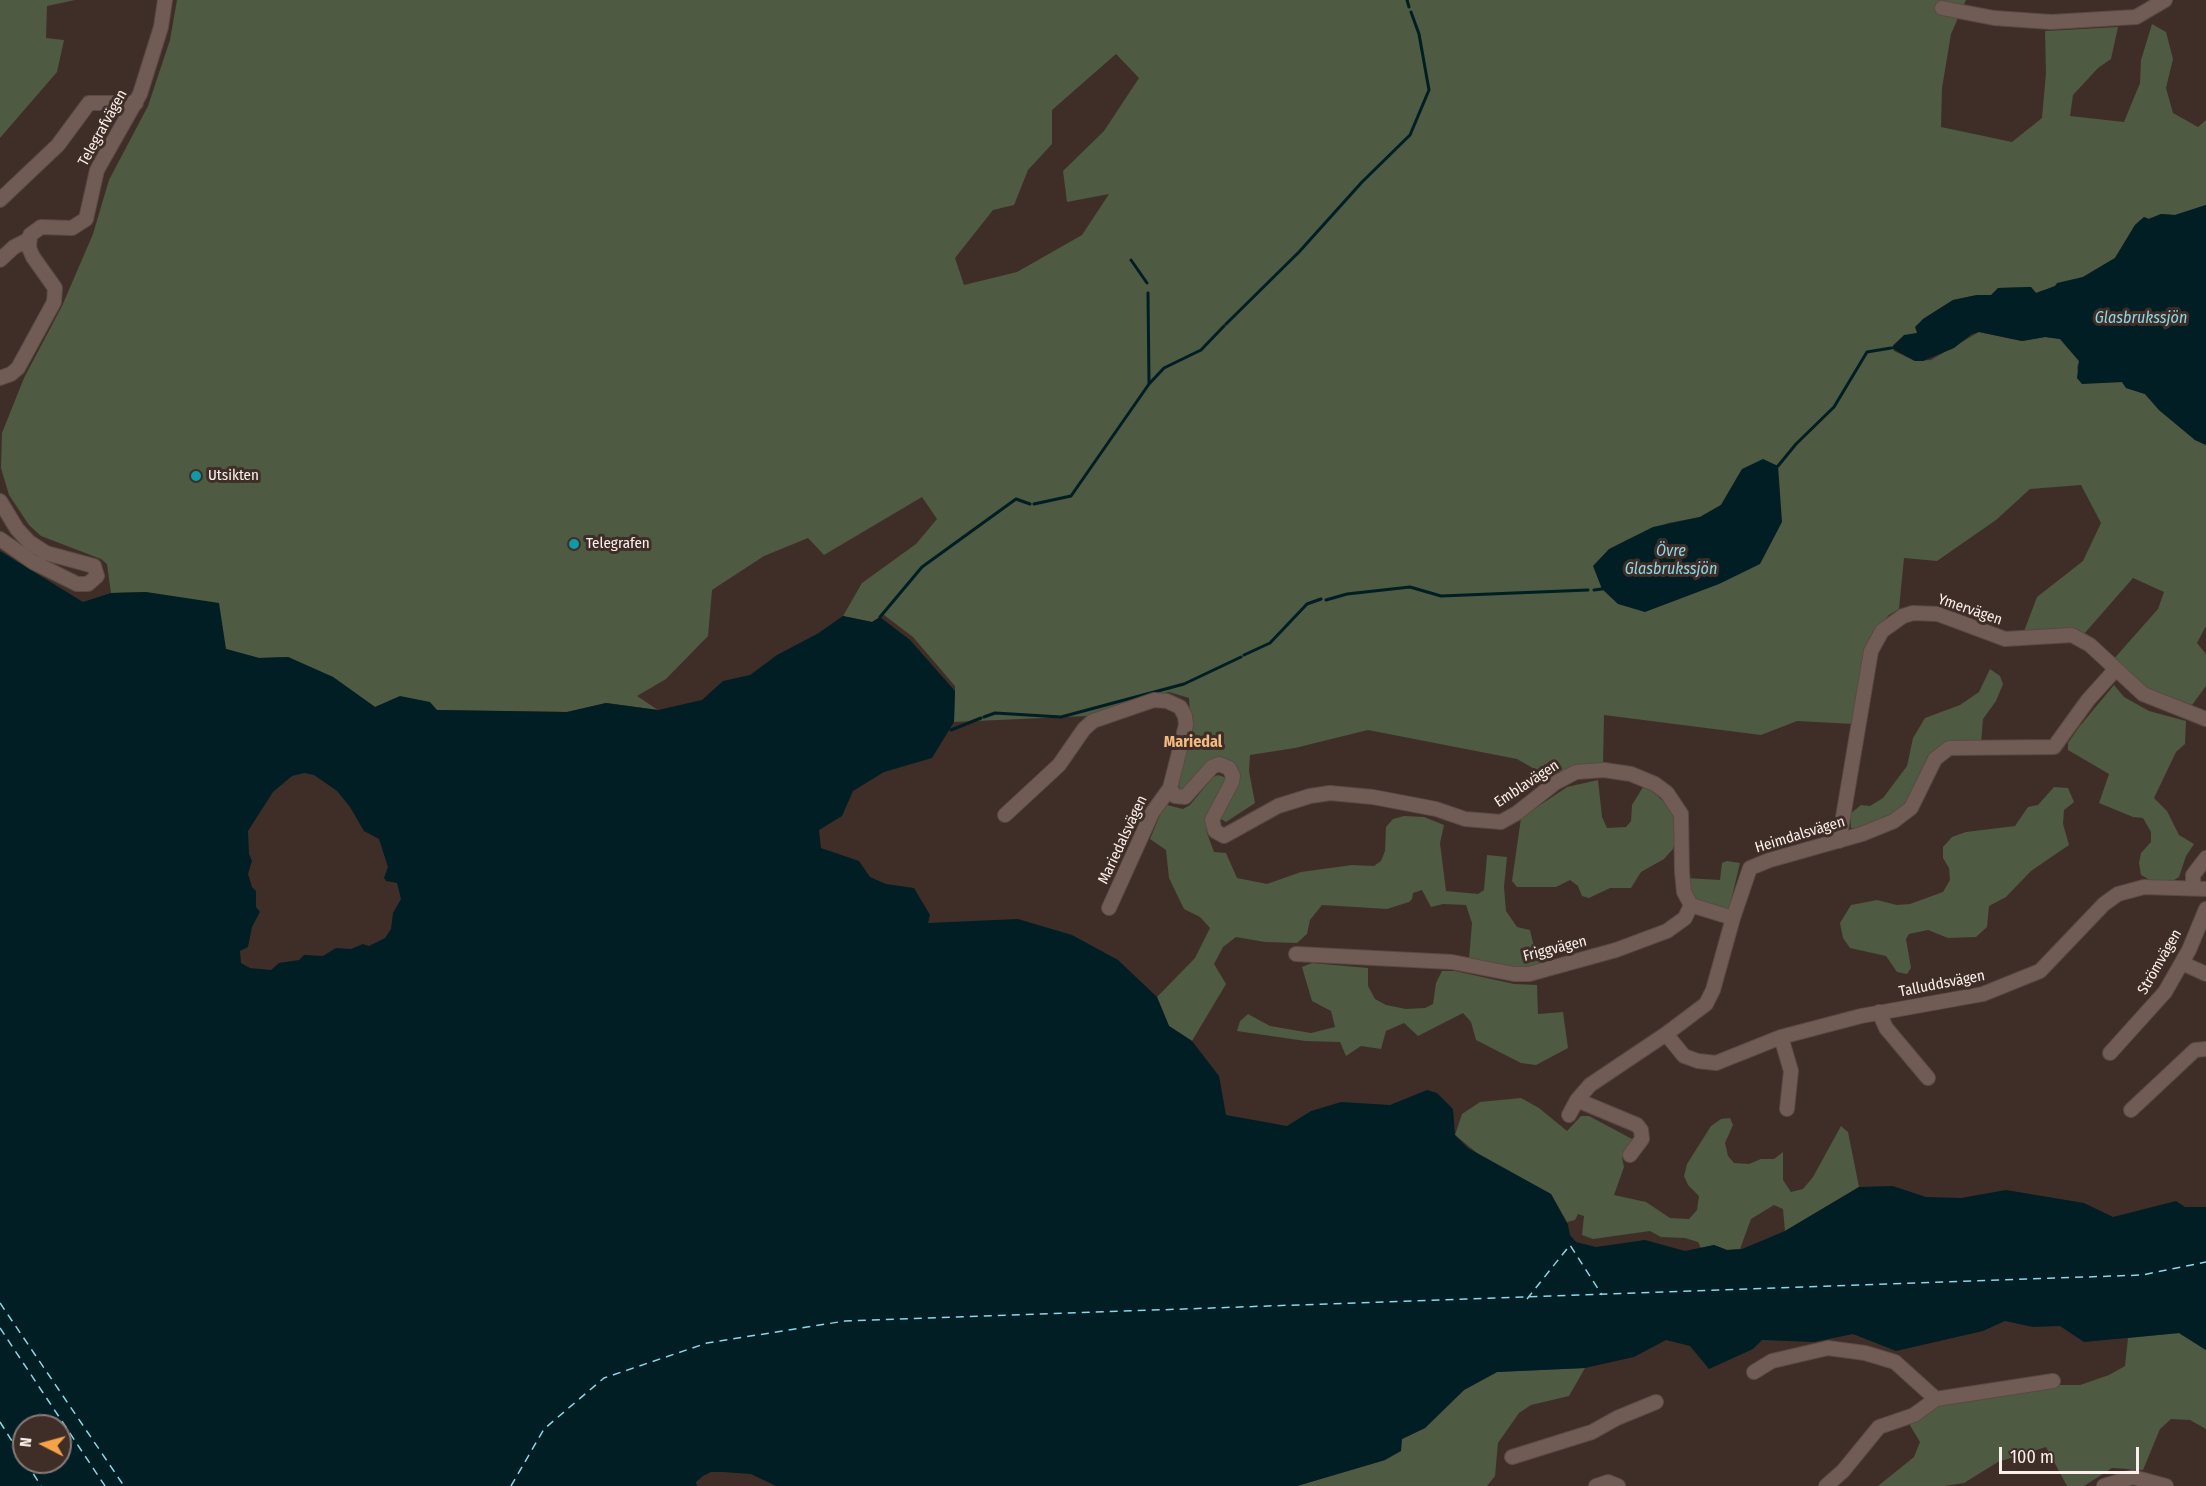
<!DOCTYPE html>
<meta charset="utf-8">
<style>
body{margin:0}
#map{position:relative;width:2206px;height:1486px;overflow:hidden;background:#3f2e28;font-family:"Fira Sans Condensed",sans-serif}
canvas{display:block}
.north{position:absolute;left:12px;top:1414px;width:60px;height:60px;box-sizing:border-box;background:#3f2e28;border:2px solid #8a7b76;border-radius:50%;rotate:276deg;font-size:16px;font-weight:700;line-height:24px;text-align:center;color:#fbefeb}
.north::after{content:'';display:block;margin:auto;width:21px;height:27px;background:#f6a247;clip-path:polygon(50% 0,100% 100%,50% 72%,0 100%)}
.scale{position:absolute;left:1999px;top:1447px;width:140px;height:27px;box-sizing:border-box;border:3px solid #fbefeb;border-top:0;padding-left:8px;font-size:18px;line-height:21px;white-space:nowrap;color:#fbefeb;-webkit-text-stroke:4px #3f2e28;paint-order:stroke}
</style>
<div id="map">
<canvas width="2206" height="1486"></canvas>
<div class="north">N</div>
<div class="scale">100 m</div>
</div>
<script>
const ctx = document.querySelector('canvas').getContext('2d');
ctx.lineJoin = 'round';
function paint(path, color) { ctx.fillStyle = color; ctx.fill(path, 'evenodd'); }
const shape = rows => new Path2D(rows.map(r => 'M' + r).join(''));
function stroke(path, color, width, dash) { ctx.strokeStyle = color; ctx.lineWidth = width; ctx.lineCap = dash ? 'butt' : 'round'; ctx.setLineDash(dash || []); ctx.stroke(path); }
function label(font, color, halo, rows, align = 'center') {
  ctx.font = font + ' "Fira Sans Condensed",sans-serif'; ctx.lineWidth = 6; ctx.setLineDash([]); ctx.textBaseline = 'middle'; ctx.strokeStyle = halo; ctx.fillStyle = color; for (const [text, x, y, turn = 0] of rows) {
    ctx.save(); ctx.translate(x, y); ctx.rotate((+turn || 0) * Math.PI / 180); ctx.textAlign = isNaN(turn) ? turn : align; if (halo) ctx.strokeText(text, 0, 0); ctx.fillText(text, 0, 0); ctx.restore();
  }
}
paint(shape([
 [0,0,75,0,47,6,46,38,64,40,57,72,0,138],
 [177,0,1966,0,1951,34,1942,88,1941,127,2012,142,2042,118,2046,73,2045,31,2118,27,2111,59,2098,68,2073,95,2070,116,2124,122,2140,83,2141,60,2152,24,2166,32,2173,59,2166,88,2173,113,2198,127,2206,120,2206,205,2175,215,2161,214,2148,219,2144,217,2135,225,2115,258,2083,277,2036,293,2031,287,1998,288,1991,296,1977,295,1953,300,1923,319,1917,333,1904,336,1893,345,1894,351,1915,361,1931,360,1979,332,2022,341,2045,337,2060,339,2079,361,2077,368,2082,383,2122,382,2126,388,2145,394,2159,410,2195,440,2206,445,2206,626,2197,643,2206,654,2206,686,2192,705,2148,690,2112,661,2158,609,2164,592,2133,578,2084,634,2069,628,2023,634,2037,597,2083,561,2101,523,2081,485,2030,489,1996,520,1937,561,1904,558,1899,609,1889,615,1869,638,1854,724,1797,721,1761,735,1604,715,1603,765,1576,767,1550,778,1517,759,1368,730,1295,748,1250,755,1249,771,1255,803,1226,822,1219,818,1236,789,1224,759,1194,785,1181,791,1178,784,1190,716,1189,698,1169,692,1087,716,954,722,955,686,913,637,884,615,872,622,843,616,862,583,916,544,937,519,922,497,824,555,808,538,764,556,712,590,708,636,666,679,637,696,658,710,606,703,567,712,437,710,400,697,375,707,333,677,288,657,259,658,226,649,146,592,111,593,107,564,101,559,41,536,29,525,9,495,1,468,2,433,24,378,62,306,93,234,109,180,148,106,170,40],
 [1116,54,1139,78,1104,131,1063,171,1067,202,1109,194,1082,235,1017,272,964,285,955,258,993,210,1014,205,1028,170,1052,144,1052,110],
 [1742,469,1673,600,1625,541,1668,523,1700,517,1721,505],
 [1990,669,2000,676,2003,684,1996,701,1983,719,1981,743,1947,744,1938,748,1929,759,1914,797,1891,816,1860,828,1851,828,1850,814,1861,805,1870,806,1883,798,1907,766,1913,738,1925,718,1960,705,1979,692],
 [2114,685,2124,697,2149,711,2186,721,2185,744,2176,752,2154,798,2167,811,2179,835,2194,844,2186,856,2179,877,2171,882,2150,880,2141,875,2139,863,2141,853,2151,842,2151,832,2143,818,2133,817,2099,803,2109,774,2068,750,2068,743,2079,727],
 [1218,775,1227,778,1206,823,1207,833,1214,852,1226,853,1237,878,1267,884,1301,872,1352,865,1374,866,1381,861,1385,851,1386,827,1393,819,1404,816,1424,817,1444,825,1440,843,1446,891,1478,894,1484,890,1487,855,1507,857,1504,887,1506,911,1517,927,1530,930,1537,959,1545,962,1534,967,1509,968,1469,959,1472,923,1466,905,1443,904,1431,907,1422,890,1413,893,1412,899,1409,902,1387,909,1322,905,1310,920,1307,934,1297,943,1265,942,1236,937,1223,947,1214,964,1226,984,1192,1041,1169,1026,1157,997,1195,958,1210,928,1200,917,1184,909,1169,878,1166,850,1150,839,1162,810,1167,805,1183,809,1190,805,1213,777],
 [1598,780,1602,817,1607,828,1626,827,1631,821,1632,805,1643,787,1652,791,1672,809,1677,833,1673,849,1664,859,1641,872,1631,888,1610,888,1589,898,1582,896,1578,886,1570,880,1556,887,1517,887,1512,881,1521,818,1567,787],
 [2054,787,2068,788,2074,802,2064,810,2063,824,2069,845,2031,871,2006,897,1989,906,1987,927,1976,937,1948,938,1928,930,1909,934,1906,939,1911,968,1907,974,1897,972,1886,956,1850,948,1843,938,1840,923,1851,905,1877,900,1897,905,1910,904,1943,892,1950,880,1949,868,1943,858,1943,847,1952,837,1966,832,2015,826,2028,807,2038,805],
 [1727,861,1740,863,1729,909,1705,906,1691,897,1686,878,1720,880,1722,863],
 [1312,963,1368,968,1368,986,1375,999,1386,1005,1406,1009,1425,1008,1433,1004,1436,983,1442,971,1455,971,1514,984,1537,985,1538,1014,1563,1012,1568,1048,1536,1065,1521,1063,1476,1040,1471,1022,1463,1013,1418,1036,1404,1023,1386,1031,1381,1049,1361,1046,1346,1056,1340,1042,1305,1041,1237,1031,1240,1021,1248,1014,1270,1026,1311,1033,1335,1027,1331,1011,1312,1001,1302,967],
 [1521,1098,1539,1108,1567,1131,1581,1116,1589,1116,1632,1139,1633,1147,1622,1158,1624,1167,1614,1195,1646,1202,1670,1218,1689,1219,1697,1210,1699,1196,1688,1185,1684,1176,1687,1164,1711,1126,1721,1119,1730,1118,1733,1125,1725,1143,1728,1156,1734,1163,1749,1164,1761,1159,1774,1159,1783,1152,1783,1180,1791,1192,1803,1189,1813,1177,1841,1126,1848,1132,1859,1187,1785,1231,1783,1209,1774,1205,1751,1219,1740,1249,1727,1250,1714,1245,1701,1248,1698,1242,1685,1238,1661,1237,1650,1231,1593,1239,1582,1235,1584,1216,1578,1214,1575,1220,1567,1222,1551,1194,1483,1158,1455,1135,1462,1114,1480,1102],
 [2179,1333,2206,1350,2206,1429,2190,1420,2171,1419,2160,1429,2143,1470,2112,1468,2084,1486,2067,1486,2046,1447,1998,1462,1964,1483,1945,1486,1878,1486,1914,1457,1920,1442,1908,1422,1937,1403,2055,1385,2080,1385,2109,1375,2125,1366,2128,1338],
 [1585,1368,1569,1396,1531,1405,1519,1413,1498,1443,1495,1476,1487,1486,1297,1486,1385,1460,1402,1439,1425,1428,1464,1390,1497,1372]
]), '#4e5a41');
paint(shape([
 [2206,205,2206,445,2195,440,2159,410,2145,394,2126,388,2122,382,2082,384,2077,378,2079,361,2060,339,2045,337,2022,341,1979,332,1972,334,1954,348,1923,361,1915,361,1891,348,1904,335,1917,333,1915,327,1923,319,1953,300,1977,295,1991,295,1998,288,2031,287,2036,293,2055,286,2057,283,2083,277,2115,258,2135,225,2144,217,2149,219,2161,214,2175,215],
 [1763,459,1778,466,1782,522,1760,564,1719,584,1645,612,1618,604,1602,589,1593,566,1609,549,1653,527,1700,517,1721,505,1742,469],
 [0,551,83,602,111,593,146,592,219,603,226,649,259,658,288,657,333,677,375,707,400,696,430,702,437,710,567,712,606,703,658,710,702,700,723,681,750,675,777,655,817,634,843,616,872,622,880,617,910,640,955,691,954,722,932,758,884,772,853,791,842,816,819,830,821,848,859,861,870,877,886,884,914,888,930,915,928,923,1018,919,1072,935,1118,960,1157,997,1169,1026,1192,1041,1219,1076,1226,1115,1287,1126,1311,1111,1341,1102,1390,1105,1427,1090,1437,1093,1453,1109,1455,1135,1468,1148,1551,1194,1568,1225,1570,1235,1576,1242,1596,1247,1645,1240,1685,1251,1714,1245,1727,1250,1742,1249,1785,1231,1859,1187,1893,1186,1926,1197,1961,1198,2006,1190,2084,1203,2113,1217,2176,1201,2185,1207,2206,1207,2206,1350,2179,1333,2084,1342,2060,1326,2033,1327,2005,1321,1983,1331,1896,1351,1853,1334,1814,1342,1762,1340,1753,1349,1709,1369,1690,1346,1666,1340,1634,1357,1585,1368,1497,1372,1464,1390,1425,1428,1402,1439,1401,1451,1385,1460,1297,1486,776,1486,751,1474,723,1472,711,1472,703,1476,696,1482,697,1486,0,1486],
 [304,773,314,775,337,791,350,807,364,831,379,839,388,867,384,878,386,881,397,883,401,899,393,913,391,929,385,938,369,946,363,944,351,949,336,948,323,956,304,955,299,960,279,963,271,970,250,968,241,963,240,951,248,947,252,927,260,912,256,907,256,891,252,887,248,874,252,861,249,854,248,831,273,792,292,776],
 [24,1426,60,1426,60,1462,24,1462]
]), '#001e24');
stroke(shape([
 [1407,0,1409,7],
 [1131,260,1147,283],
 [1226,324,1299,252,1362,182,1410,135,1429,90,1419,34,1411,12],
 [1149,384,1164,368,1201,350,1224,326],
 [1778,466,1796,444,1834,407,1867,352,1891,348],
 [1034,504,1071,496,1149,384,1148,293],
 [1594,590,1602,589],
 [1326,600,1347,594,1410,587,1441,596,1588,590],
 [880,617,922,567,1016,499,1030,504],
 [1244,655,1270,643,1307,604,1321,599],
 [984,717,995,713,1061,717,1184,684,1241,657],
 [951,730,981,718]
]), '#001e24', 3);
stroke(shape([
 [1527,1299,1570,1245,1602,1295],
 [0,1303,124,1486],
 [0,1328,105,1486],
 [0,1422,24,1460],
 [26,1462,41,1486],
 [511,1486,544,1429,604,1378,707,1343,845,1321,2142,1275,2206,1262]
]), '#8bd7e7', 1.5, [8, 6]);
const minor = shape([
 [1942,8,1994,18,2051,22,2136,17,2165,0],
 [0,200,58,145,89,103,136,103],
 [0,260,14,247,28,240],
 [0,378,11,374,18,368,54,302,55,288,33,257,29,248,30,235,41,227,72,228,86,219,97,170,140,94,161,27,165,0],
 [0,501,17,529,29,542,46,553,94,566,97,576,88,584,77,584,33,562,0,539],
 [1170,788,1175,796,1185,797,1212,767,1219,764,1229,768,1233,776,1232,782,1212,820,1215,831,1224,836,1278,806,1310,796,1330,793,1373,797,1436,809,1465,819,1501,822,1517,813,1555,783,1576,772,1604,770,1631,774,1655,784,1667,793,1681,814,1682,872,1684,892,1691,905],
 [1005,815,1059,765,1084,729,1093,721,1154,700,1167,701,1180,707,1185,716,1186,725,1170,788,1152,813,1109,908],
 [1839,841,1871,651,1882,631,1903,616,1913,613,1938,614,2005,639,2072,635,2090,645,2143,694,2206,719],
 [2197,888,2193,883,2193,875,2206,858],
 [1296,954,1452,962,1514,974,1529,974,1616,950,1667,931,1685,918,1691,905,1733,918],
 [2182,963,2206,974],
 [1879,1012,1886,1028,1928,1078],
 [1666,1034,1684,1056,1698,1061,1716,1063,1781,1037,1861,1016,1983,994,2040,971,2104,904,2118,894,2144,887,2206,889],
 [1781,1037,1791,1071,1787,1109],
 [2110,1053,2165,992,2189,950,2206,909],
 [2131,1110,2195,1050,2206,1049],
 [1569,1115,1577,1100],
 [1630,1155,1642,1139,1641,1130,1637,1125,1577,1100,1590,1085,1666,1034,1706,1004,1713,990,1733,918,1750,868,1770,860,1862,834,1894,821,1911,808,1935,759,1949,748,2054,747,2088,700,2115,670],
 [1754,1372,1772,1361,1828,1348,1865,1353,1895,1362,1936,1399,2053,1381],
 [1512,1457,1592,1432,1617,1418,1656,1402],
 [1596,1486,1608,1482,1618,1486],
 [1826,1486,1843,1471,1879,1427,1914,1415,1936,1399],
 [2104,1486,2133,1477,2166,1486]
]);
stroke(minor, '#594a45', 16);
stroke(minor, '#705c55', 14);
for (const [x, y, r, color] of [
 [196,476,6,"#0f9aa8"],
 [574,544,6,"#0f9aa8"]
]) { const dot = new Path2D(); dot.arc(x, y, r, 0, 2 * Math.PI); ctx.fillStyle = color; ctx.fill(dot); stroke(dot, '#3f2e28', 2); }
label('15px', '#fbefeb', '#3f2e28', [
 ["Telegrafvägen",103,128,-61],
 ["Ymervägen",1970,610,19],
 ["Emblavägen",1527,784,-33],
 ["Heimdalsvägen",1800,835,-17],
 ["Mariedalsvägen",1123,840,-65],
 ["Friggvägen",1555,949,-14],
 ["Strömvägen",2160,962,-60],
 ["Talluddsvägen",1942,984,-11]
]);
label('15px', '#fbefeb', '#3f2e28', [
 ["Utsikten",208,476],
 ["Telegrafen",586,544]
], 'left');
label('italic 16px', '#8bd7e7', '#3f2e28', [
 ["Glasbrukssjön",2141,319],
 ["Övre",1671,552],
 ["Glasbrukssjön",1671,570]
]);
label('bold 16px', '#f5ba81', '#3f2e28', [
 ["Mariedal",1193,743]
]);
</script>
